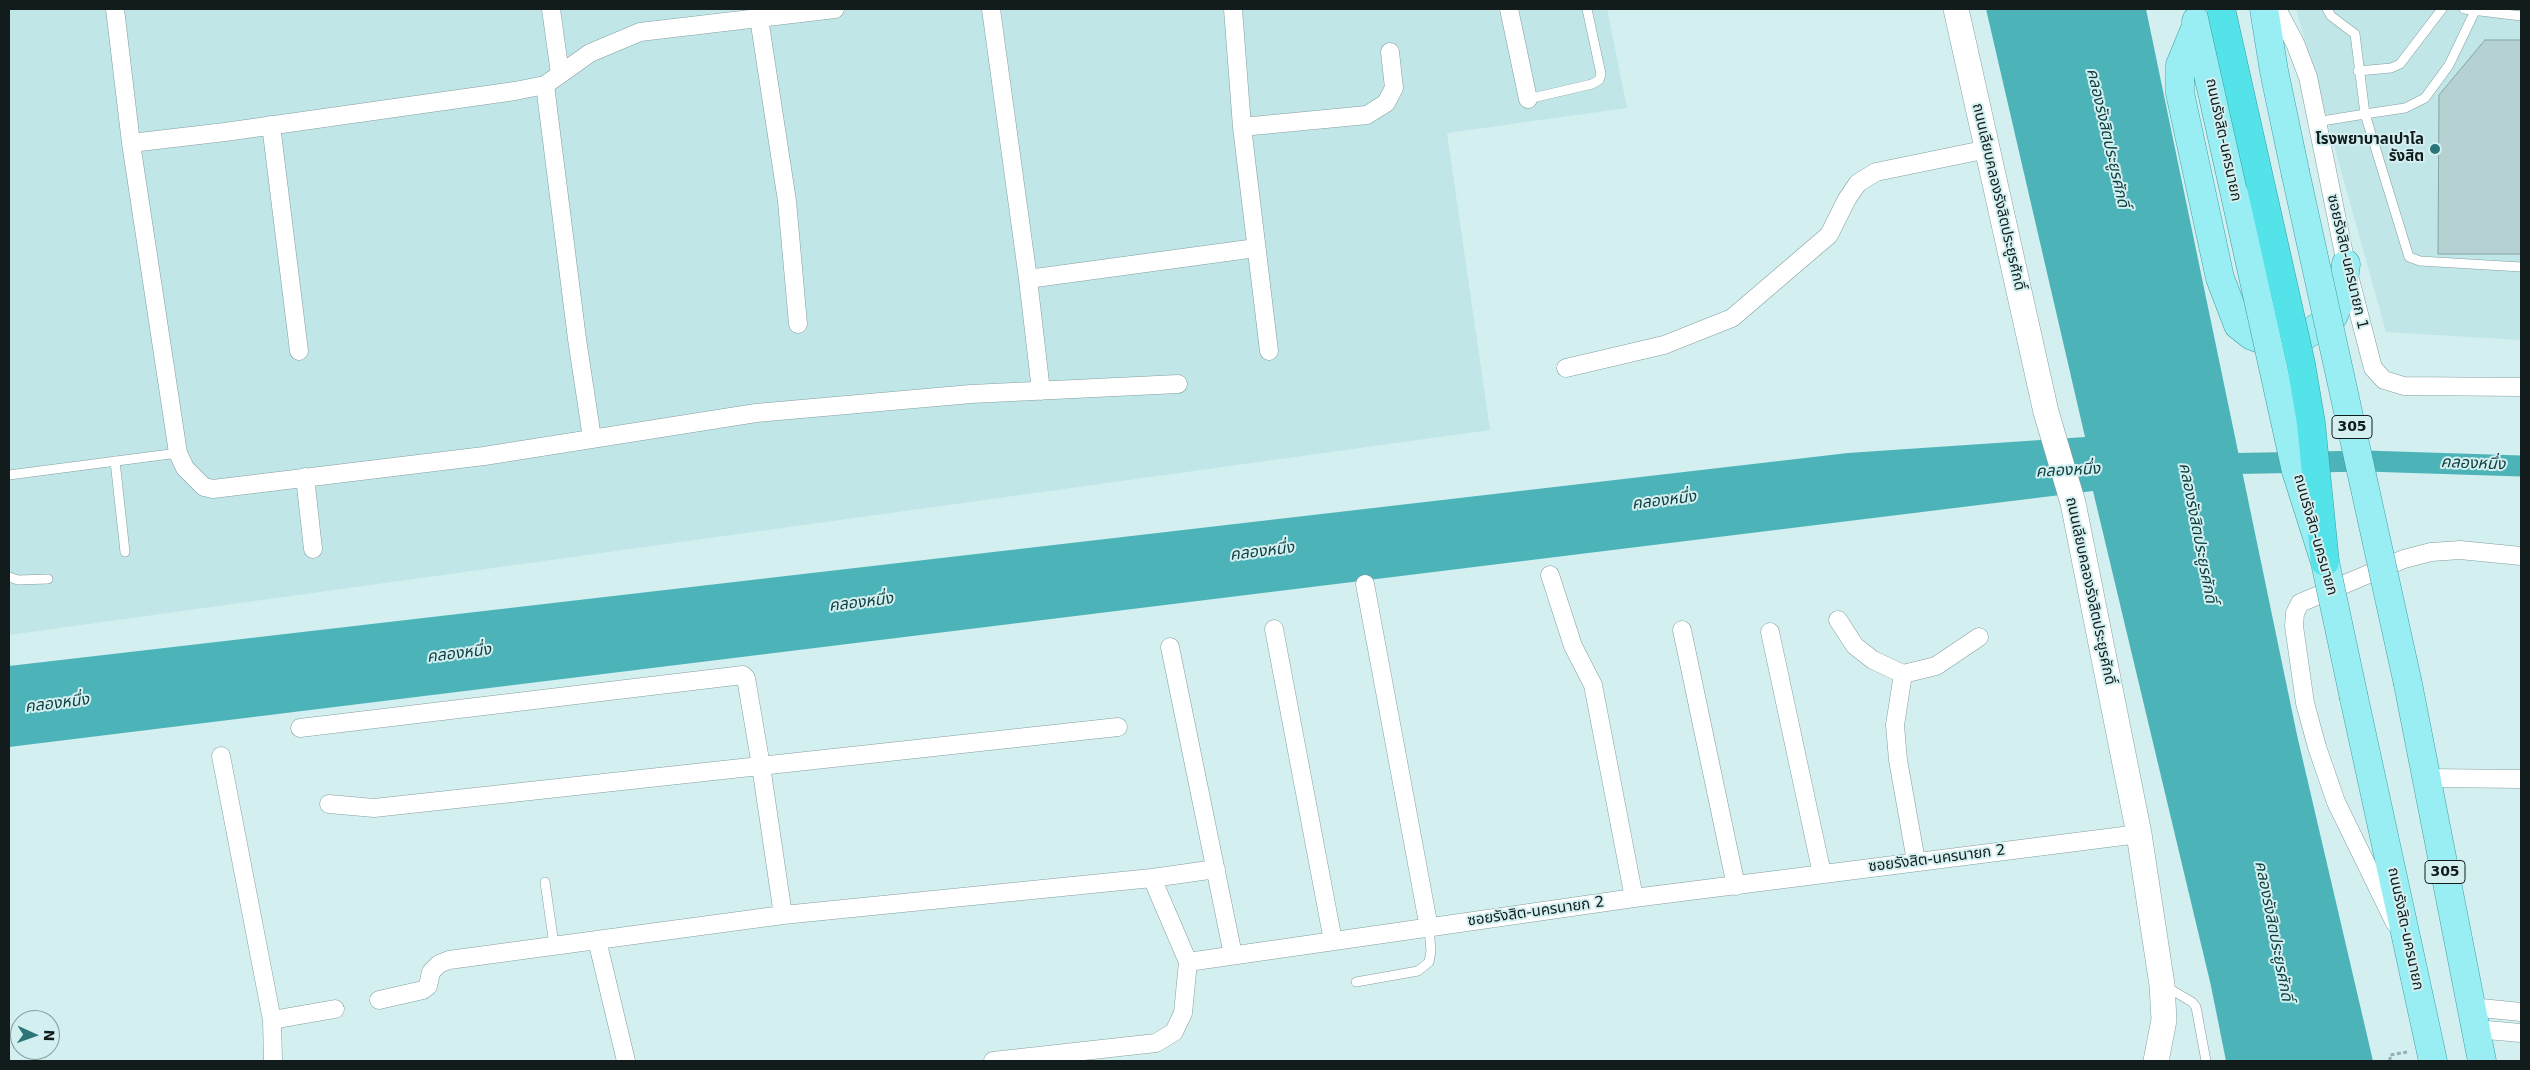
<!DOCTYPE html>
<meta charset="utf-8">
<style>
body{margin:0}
#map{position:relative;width:2530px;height:1070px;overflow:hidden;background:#d3eff0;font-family:"DejaVu Sans",sans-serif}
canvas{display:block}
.frame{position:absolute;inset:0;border:10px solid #121c1d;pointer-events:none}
.north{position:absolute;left:10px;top:1010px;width:50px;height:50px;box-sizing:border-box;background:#d3eff0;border:1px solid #869b9c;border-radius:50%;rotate:92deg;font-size:14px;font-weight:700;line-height:20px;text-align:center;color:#121c1d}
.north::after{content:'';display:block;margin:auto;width:18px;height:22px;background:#2c7679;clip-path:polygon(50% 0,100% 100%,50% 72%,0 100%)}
</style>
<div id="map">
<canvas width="2530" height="1070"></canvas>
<div class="frame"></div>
<div class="north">N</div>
</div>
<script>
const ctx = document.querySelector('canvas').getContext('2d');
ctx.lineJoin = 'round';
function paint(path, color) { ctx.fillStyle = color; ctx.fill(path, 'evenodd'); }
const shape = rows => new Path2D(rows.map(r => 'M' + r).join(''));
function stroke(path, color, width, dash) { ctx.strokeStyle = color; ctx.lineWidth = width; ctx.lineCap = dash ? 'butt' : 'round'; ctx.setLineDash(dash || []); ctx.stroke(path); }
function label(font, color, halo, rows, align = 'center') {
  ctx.font = font + ' "DejaVu Sans","Noto Sans Thai",sans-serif'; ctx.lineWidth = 4; ctx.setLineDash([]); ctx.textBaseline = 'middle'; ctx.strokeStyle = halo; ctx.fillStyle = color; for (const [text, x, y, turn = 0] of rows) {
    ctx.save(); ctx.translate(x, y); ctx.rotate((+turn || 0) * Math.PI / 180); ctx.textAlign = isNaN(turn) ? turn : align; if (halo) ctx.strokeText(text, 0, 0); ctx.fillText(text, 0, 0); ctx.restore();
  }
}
paint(shape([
 [9,9,1607,9,1627,108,1447,133,1490,430,9,635],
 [2296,9,2521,9,2521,340,2386,332]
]), '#c0e6e8');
paint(shape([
 [1986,9,2146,9,2297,735,2373,1061,2226,1061,2211,986,2093,491,9,747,9,666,1848,453,2085,437]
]), '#4cb4b9');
stroke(shape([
 [2212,464,2366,461,2521,466]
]), '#4cb4b9', 21);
const building = shape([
 [2485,40,2521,40,2521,254,2438,254,2439,95,2485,40]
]);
paint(building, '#b5d1d2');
stroke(building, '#88a3a4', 1);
const lane = shape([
 [2327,9,2331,16,2355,34,2365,114,2405,108,2425,98,2449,65,2475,11],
 [2464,9,2521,16],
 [2358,71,2391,68,2400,64,2442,9],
 [1528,99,1592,84,1599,80,1601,74,1587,9],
 [2316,122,2365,114,2409,257,2420,261,2521,267],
 [115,461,125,552],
 [9,475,178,453],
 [9,577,18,580,48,579],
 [545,882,554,945],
 [1356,982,1418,971,1429,962,1431,951,1429,928],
 [2165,986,2192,1002,2196,1007,2206,1061]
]);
const street = shape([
 [115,9,131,143,178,453,185,468,204,487,213,489,484,456,756,413,971,394,1178,384],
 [551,9,560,74],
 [991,9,1028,279,1041,391],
 [1233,9,1242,127,1269,351],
 [1509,9,1528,99],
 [2277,9,2295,43,2308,77,2346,264,2373,368,2384,380,2404,386,2521,387],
 [759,18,787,201,798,324],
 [545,85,577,339,592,438],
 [271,125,299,351],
 [1242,127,1367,115,1386,103,1394,88,1390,52],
 [131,143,225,132,515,91,545,85,590,53,640,32,835,9],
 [1028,279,1256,248],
 [1566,368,1664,345,1732,318,1829,235,1847,199,1858,183,1876,172,1988,149],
 [305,477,313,549],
 [1550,575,1573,646,1593,685,1634,898],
 [1365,584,1429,928],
 [1838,620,1855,646,1873,660,1903,674,1936,666,1979,637],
 [1274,629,1333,941],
 [1682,630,1736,886],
 [1770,632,1822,874],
 [1170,647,1233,955],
 [1903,674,1895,725,1898,760,1916,861],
 [300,728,743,675,746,678,761,766,783,915],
 [221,756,272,1020,273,1061],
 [2427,778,2521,779],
 [329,804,374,808,1118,727],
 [1152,878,1216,869],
 [2395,923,2336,802,2317,747,2305,703,2294,626,2295,613,2300,603,2404,559,2431,552,2460,550,2521,556],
 [597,940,783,915,1152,878,1188,962],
 [379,1000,423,990,428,986,431,972,439,964,449,960,597,940,626,1061],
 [2471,1007,2521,1012],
 [272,1020,335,1009],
 [2475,1029,2521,1033],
 [993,1061,1156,1043,1174,1032,1183,1013,1188,962,1634,898,2139,834]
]);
const secondary = shape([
 [1956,9,2046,412,2073,503,2139,834,2162,985,2164,1020,2156,1061]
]);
const primary = shape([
 [2264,9,2274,71,2295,171],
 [2196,21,2235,195],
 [2197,24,2180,65,2180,93,2220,278,2238,325,2252,336,2268,342,2303,337,2333,317,2342,296,2346,264],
 [2408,684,2482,1061],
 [2354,698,2433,1061]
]);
stroke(lane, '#849fa0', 10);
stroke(street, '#849fa0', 19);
stroke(secondary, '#849fa0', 26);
stroke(primary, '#3d9da2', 29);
stroke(shape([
 [2390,1061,2390,1055,2407,1052]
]), '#98afb0', 3, [4, 2.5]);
stroke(lane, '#fff', 9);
stroke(street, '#fff', 18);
stroke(secondary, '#fff', 25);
stroke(primary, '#98eef2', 28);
const primaryBridge = shape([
 [2295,171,2408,684],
 [2235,195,2296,471,2325,562,2354,698]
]);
const highwayBridge = shape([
 [2221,9,2301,364,2311,423,2325,562]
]);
stroke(primaryBridge, '#3d9da2', 29, []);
stroke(highwayBridge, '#3d9da2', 29, []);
stroke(primaryBridge, '#98eef2', 28);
stroke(highwayBridge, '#54e3e9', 28);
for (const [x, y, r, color] of [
 [2435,149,6,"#2c7679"]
]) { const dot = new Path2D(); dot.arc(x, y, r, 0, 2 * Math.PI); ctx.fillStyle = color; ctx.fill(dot); stroke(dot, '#d3eff0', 2); }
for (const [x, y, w] of [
 [2352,427,40],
 [2445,872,40]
]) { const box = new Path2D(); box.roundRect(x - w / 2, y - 11.5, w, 23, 4); ctx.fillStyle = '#d3eff0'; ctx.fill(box); stroke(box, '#121c1d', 1); }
label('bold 14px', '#121c1d', null, [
 ["305",2352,427],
 ["305",2445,872]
]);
label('15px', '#121c1d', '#d3eff0', [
 ["ถนนรังสิต-นครนายก",2223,140,78],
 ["ถนนเลียบคลองรังสิตประยูรศักดิ์",1998,197,77],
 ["ซอยรังสิต-นครนายก 1",2347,262,77],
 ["ถนนรังสิต-นครนายก",2315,535,74],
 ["ถนนเลียบคลองรังสิตประยูรศักดิ์",2090,591,78],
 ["ซอยรังสิต-นครนายก 2",1937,859,-7],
 ["ซอยรังสิต-นครนายก 2",1536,912,-8],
 ["ถนนรังสิต-นครนายก",2405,929,78]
]);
label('bold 15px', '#121c1d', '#d3eff0', [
 ["โรงพยาบาลเปาโล",2424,140],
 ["รังสิต",2424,157]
], 'right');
label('italic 16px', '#104042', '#d3eff0', [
 ["คลองรังสิตประยูรศักดิ์",2107,138,77],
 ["คลองหนึ่ง",2473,464,2],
 ["คลองหนึ่ง",2068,471,-3],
 ["คลองหนึ่ง",1664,501,-7],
 ["คลองรังสิตประยูรศักดิ์",2197,533,79],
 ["คลองหนึ่ง",1262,552,-7],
 ["คลองหนึ่ง",861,603,-7],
 ["คลองหนึ่ง",459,654,-7],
 ["คลองหนึ่ง",57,704,-7],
 ["คลองรังสิตประยูรศักดิ์",2273,931,79]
]);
</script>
